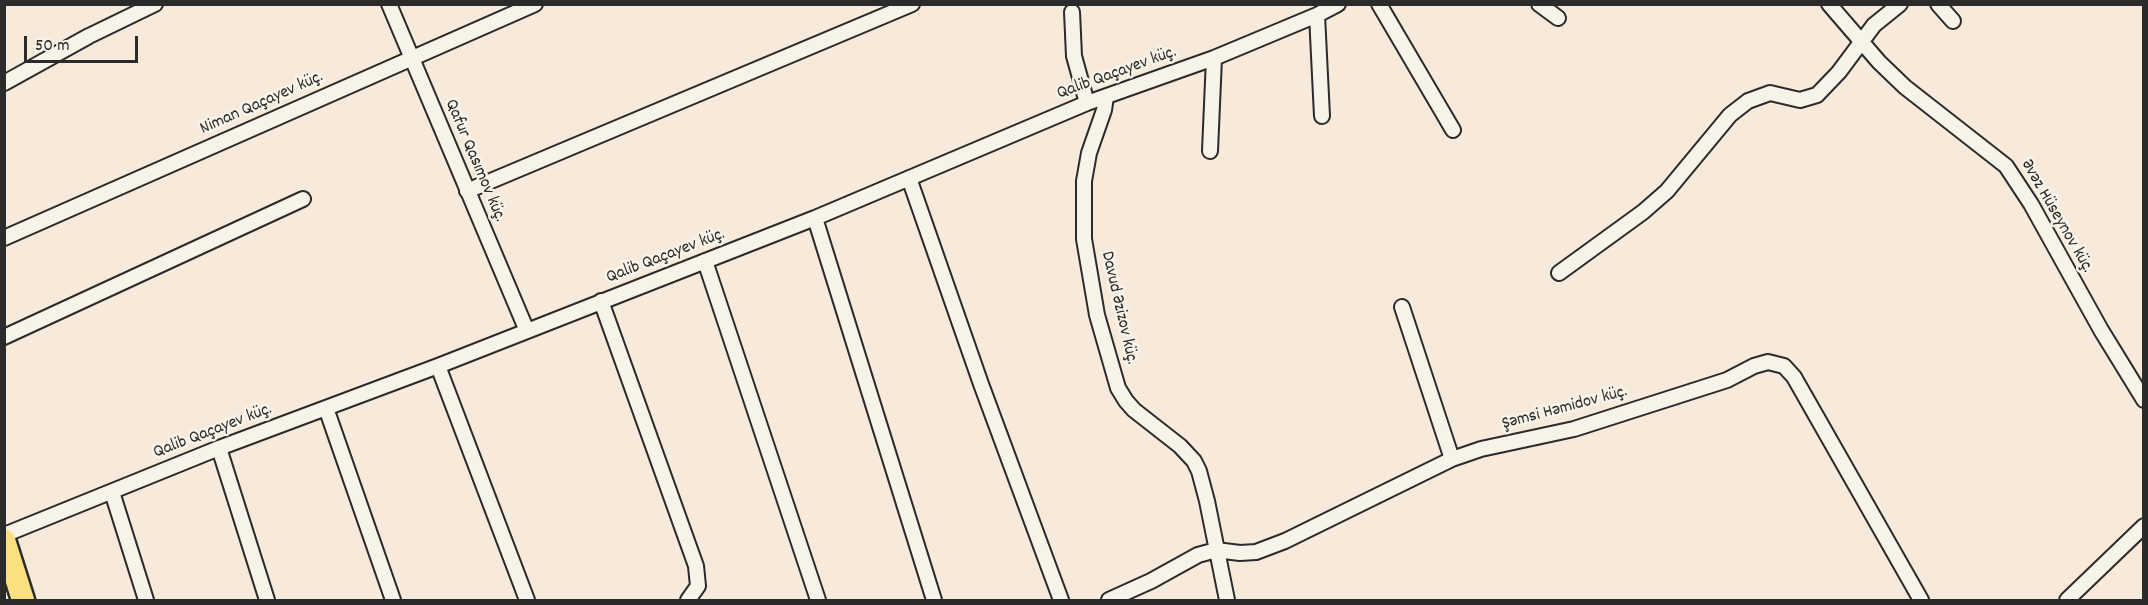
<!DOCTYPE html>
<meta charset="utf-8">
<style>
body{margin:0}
#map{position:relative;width:2148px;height:605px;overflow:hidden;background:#f7eadb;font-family:Dekko,sans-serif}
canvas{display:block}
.frame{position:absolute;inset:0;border:6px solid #2b2b2b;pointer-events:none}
.scale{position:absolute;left:24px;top:36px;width:114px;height:27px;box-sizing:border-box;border:3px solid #2b2b2b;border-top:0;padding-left:8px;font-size:18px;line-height:21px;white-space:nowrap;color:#2b2b2b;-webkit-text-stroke:4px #f7f3e8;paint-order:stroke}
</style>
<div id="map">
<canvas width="2148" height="605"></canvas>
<div class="frame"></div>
<div class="scale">50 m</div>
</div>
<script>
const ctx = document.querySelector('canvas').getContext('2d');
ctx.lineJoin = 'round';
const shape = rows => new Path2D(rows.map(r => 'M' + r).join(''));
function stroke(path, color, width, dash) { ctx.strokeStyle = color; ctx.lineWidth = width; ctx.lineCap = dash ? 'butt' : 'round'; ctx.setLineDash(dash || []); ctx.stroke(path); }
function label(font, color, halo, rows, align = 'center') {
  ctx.font = font + ' Dekko,sans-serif'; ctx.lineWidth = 5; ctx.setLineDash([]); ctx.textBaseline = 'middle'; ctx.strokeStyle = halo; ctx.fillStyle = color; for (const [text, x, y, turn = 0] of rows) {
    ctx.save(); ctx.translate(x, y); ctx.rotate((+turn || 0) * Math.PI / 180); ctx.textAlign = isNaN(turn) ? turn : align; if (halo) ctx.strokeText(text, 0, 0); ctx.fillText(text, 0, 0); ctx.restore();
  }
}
const minor = shape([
 [389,4,527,331],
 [1379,4,1453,130],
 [1539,4,1558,18],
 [1829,4,1879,62,1905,87,2006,166,2031,204,2101,330,2144,400],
 [1938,4,1953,21],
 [1072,12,1074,56,1087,103],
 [1317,15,1322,116],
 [4,83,89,36,155,4],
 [1106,97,1104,110,1089,153,1084,181,1084,239,1097,315,1118,388,1126,401,1134,410,1180,446,1194,461,1199,471,1207,501,1227,600],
 [1210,151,1214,58],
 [909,178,981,384,1061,600],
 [467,191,912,4],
 [815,218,934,600],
 [4,238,535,4],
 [705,261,818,600],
 [1559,273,1643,212,1667,191,1730,115,1748,101,1770,93,1800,100,1817,95,1839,72,1874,25,1900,4],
 [601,301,696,566,698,586,688,600],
 [1402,307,1452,459],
 [4,337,303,199],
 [438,366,527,600],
 [326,408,393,600],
 [219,448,267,600],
 [112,492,146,600],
 [4,535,219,448,438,366,815,218,1087,103,1214,58,1317,15,1338,4],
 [1109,600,1151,581,1198,555,1216,550,1240,553,1256,552,1285,541,1452,459,1481,449,1574,429,1727,380,1754,366,1768,362,1784,366,1794,377,1921,600],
 [2067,600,2144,526]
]);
const primary = shape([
 [4,540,23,600]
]);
stroke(minor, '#2b2b2b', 18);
stroke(primary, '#2b2b2b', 27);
stroke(minor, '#f7f3e8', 14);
stroke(primary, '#fbe080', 22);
label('18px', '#2b2b2b', '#f7f3e8', [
 ["Qalib Qaçayev küç.",1117,74,-20],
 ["Niman Qaçayev küç.",262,104,-24],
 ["Qafur Qasımov küç.",474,161,67],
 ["Əvəz Hüseynov küç.",2056,217,60],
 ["Qalib Qaçayev küç.",666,257,-21],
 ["Davud Əzizov küç.",1118,308,77],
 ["Şəmsi Həmidov küç.",1565,409,-15],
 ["Qalib Qaçayev küç.",213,432,-21]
]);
</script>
